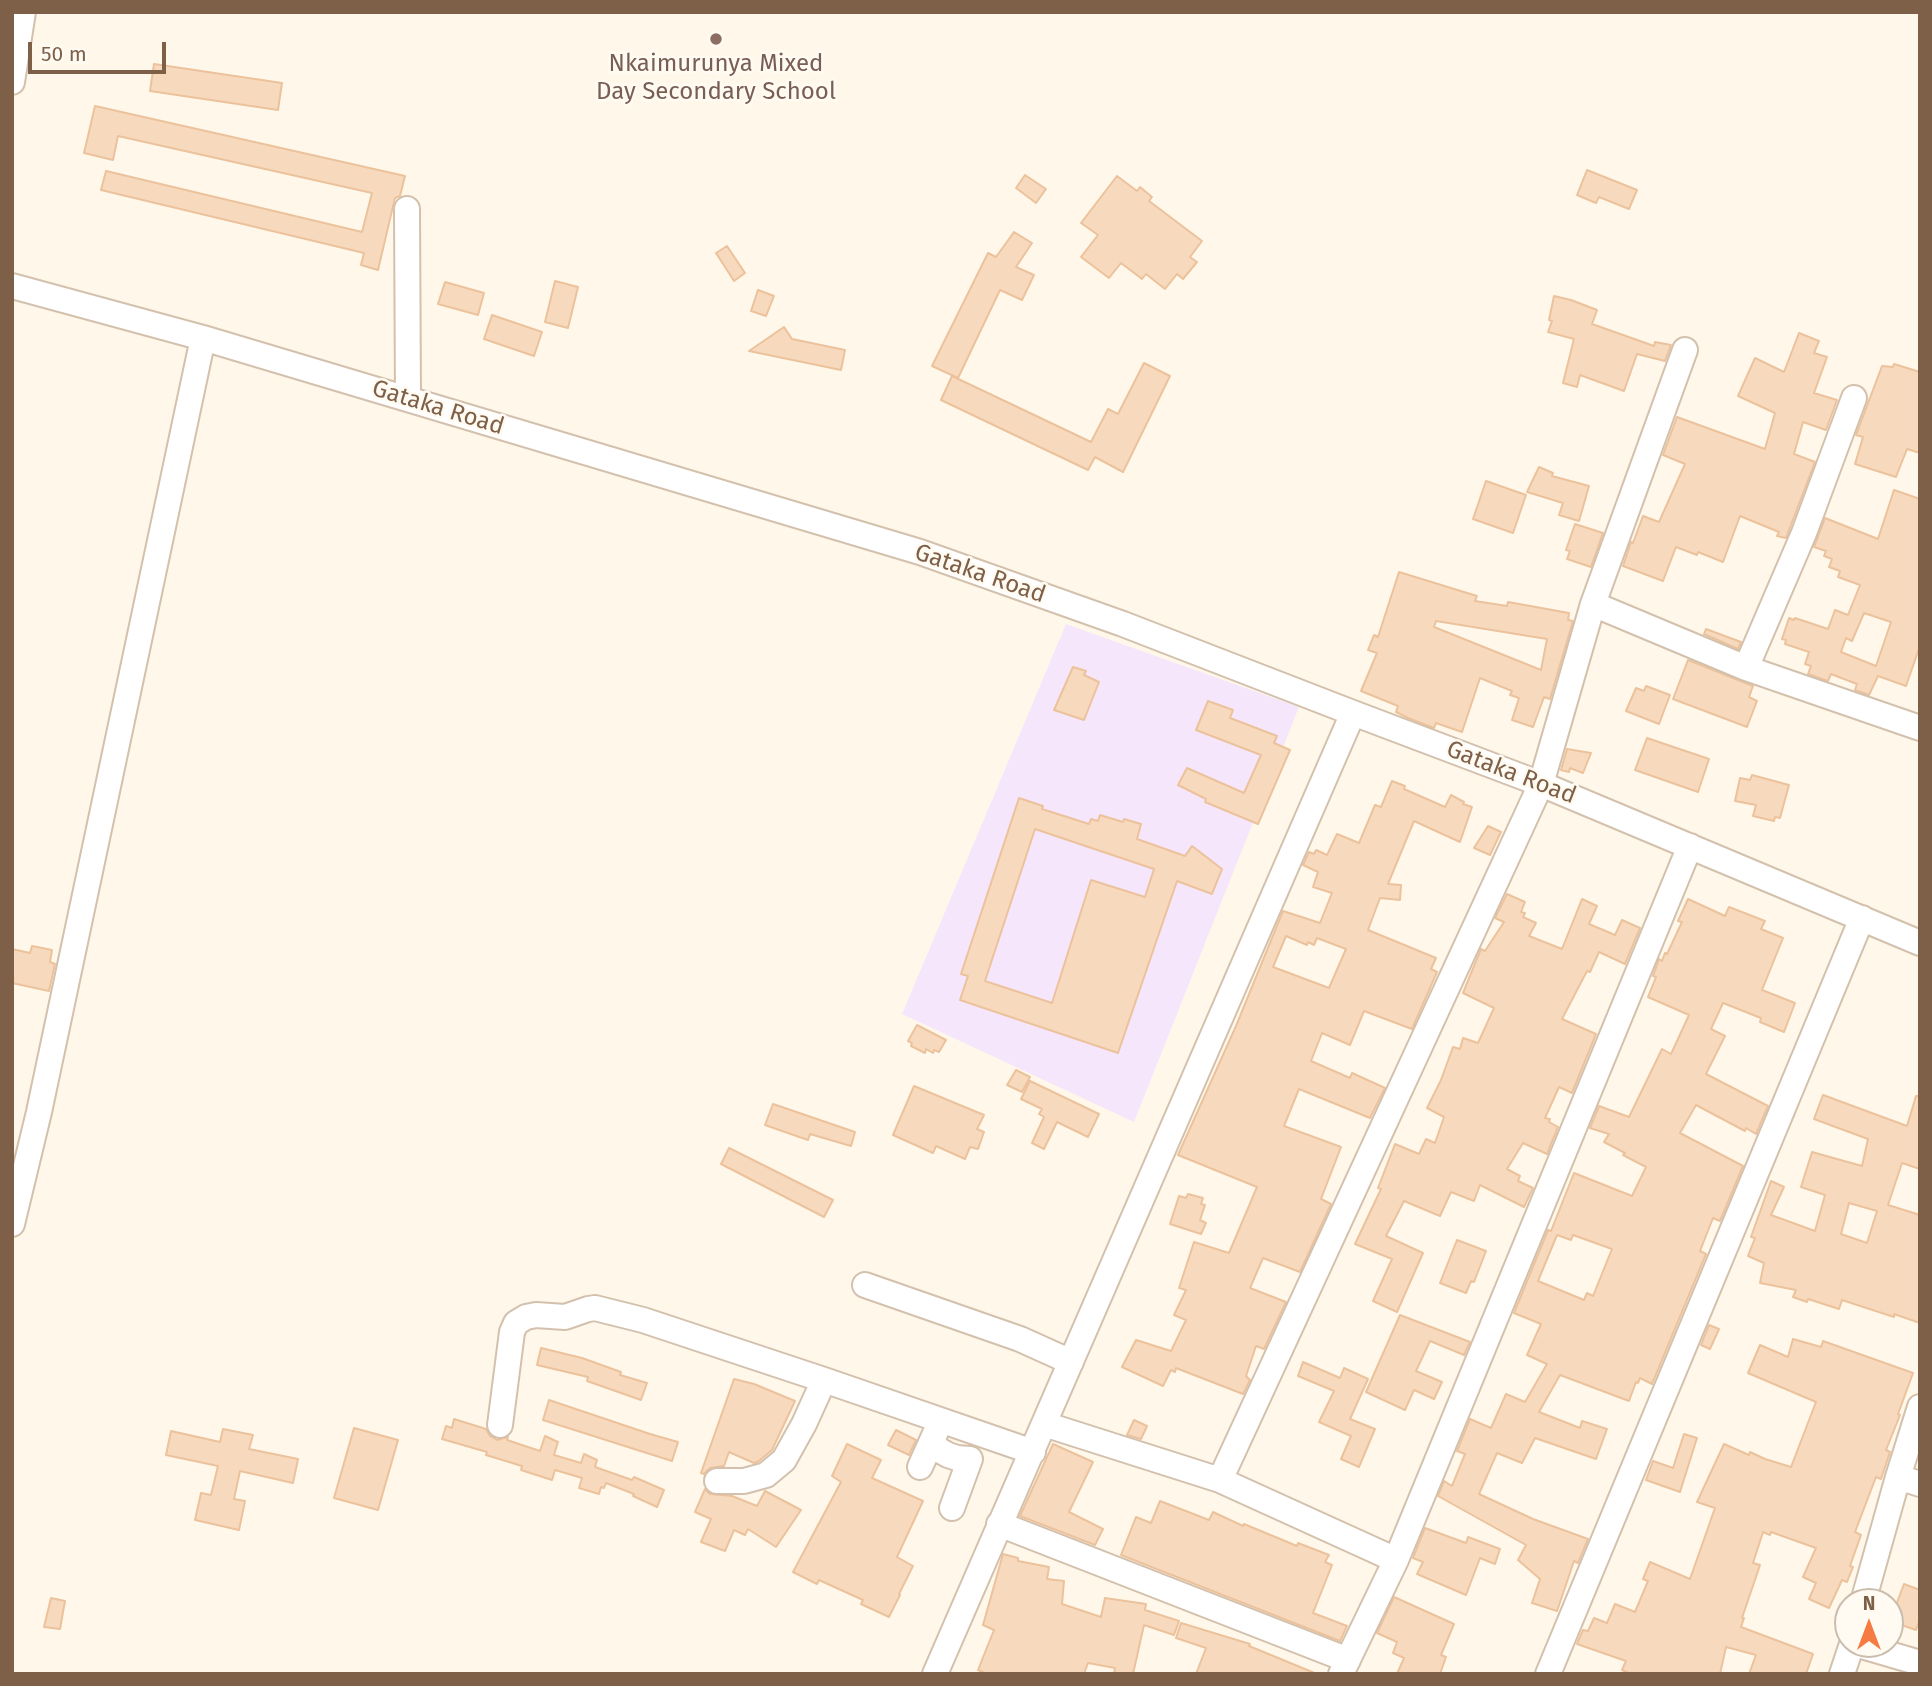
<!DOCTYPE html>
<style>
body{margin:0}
#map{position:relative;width:1932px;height:1686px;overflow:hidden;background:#fff8ea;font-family:"Fira Sans",sans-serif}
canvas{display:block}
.frame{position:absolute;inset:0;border:14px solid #7e6049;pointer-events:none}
.north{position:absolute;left:1834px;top:1588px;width:70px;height:70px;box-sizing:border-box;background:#fffbf2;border:2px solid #cbbdae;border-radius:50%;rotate:0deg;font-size:19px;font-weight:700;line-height:28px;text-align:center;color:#7e6049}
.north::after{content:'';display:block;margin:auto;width:24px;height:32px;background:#f57b42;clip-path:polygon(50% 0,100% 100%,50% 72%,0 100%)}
.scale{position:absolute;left:28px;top:42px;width:138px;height:32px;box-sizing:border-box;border:4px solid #7e6049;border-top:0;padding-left:9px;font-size:21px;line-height:24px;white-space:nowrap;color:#7e6049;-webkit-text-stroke:5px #fffbf2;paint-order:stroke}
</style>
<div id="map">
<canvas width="1932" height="1686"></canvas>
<div class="frame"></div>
<div class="north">N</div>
<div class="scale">50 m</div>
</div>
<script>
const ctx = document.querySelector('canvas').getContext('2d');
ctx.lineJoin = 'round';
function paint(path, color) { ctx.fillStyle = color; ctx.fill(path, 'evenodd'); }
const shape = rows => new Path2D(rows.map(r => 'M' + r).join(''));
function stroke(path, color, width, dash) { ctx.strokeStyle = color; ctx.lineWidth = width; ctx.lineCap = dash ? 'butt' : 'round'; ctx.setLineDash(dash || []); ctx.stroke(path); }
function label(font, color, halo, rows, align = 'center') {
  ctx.font = font + ' "Fira Sans",sans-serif'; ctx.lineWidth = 5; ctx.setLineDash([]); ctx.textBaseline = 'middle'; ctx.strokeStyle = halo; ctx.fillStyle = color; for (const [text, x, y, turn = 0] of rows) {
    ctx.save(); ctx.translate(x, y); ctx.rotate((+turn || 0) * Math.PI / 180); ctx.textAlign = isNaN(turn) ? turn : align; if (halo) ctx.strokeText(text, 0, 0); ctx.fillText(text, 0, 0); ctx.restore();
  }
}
paint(shape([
 [1066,624,1299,707,1134,1122,902,1014]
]), '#f6e6fc');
const building = shape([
 [154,64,282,83,278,110,150,91,154,64],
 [95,106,405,176,400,196,395,198,394,202,378,270,361,265,364,253,101,190,106,171,362,232,372,193,118,136,113,160,84,153,95,106],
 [1587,170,1637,190,1629,209,1599,197,1596,203,1577,195,1587,170],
 [1025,175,1046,189,1036,203,1016,188,1025,175],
 [1117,176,1137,191,1140,187,1152,197,1149,201,1202,241,1190,257,1197,262,1183,279,1177,274,1165,289,1146,274,1142,279,1121,263,1109,278,1081,257,1098,235,1081,223,1117,176],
 [1014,232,1032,243,1016,267,1034,275,1022,300,1000,290,958,378,932,366,988,253,996,257,1014,232],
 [727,246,745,273,734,281,716,253,727,246],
 [555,281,578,287,568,328,545,322,555,281],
 [445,282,484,293,478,315,438,304,445,282],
 [758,290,774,296,766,316,751,311,758,290],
 [1554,296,1571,300,1597,310,1592,324,1654,346,1655,342,1671,345,1665,361,1637,354,1624,391,1580,375,1577,387,1563,383,1574,339,1548,332,1552,321,1549,320,1554,296],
 [492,315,542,332,534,356,484,339,492,315],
 [784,327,792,339,845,350,841,370,749,351,784,327],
 [1799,333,1819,341,1814,353,1827,357,1814,393,1837,400,1826,430,1803,422,1794,454,1815,462,1786,538,1777,536,1779,532,1740,516,1723,562,1698,552,1697,555,1676,547,1663,581,1623,566,1631,542,1633,543,1643,516,1659,522,1685,464,1663,455,1677,417,1765,449,1775,413,1738,396,1755,358,1784,372,1799,333],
 [1144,363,1170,376,1123,472,1095,457,1088,470,941,400,952,376,1091,442,1108,409,1118,414,1144,363],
 [1894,364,1920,372,1920,453,1907,449,1896,477,1855,464,1863,437,1856,435,1882,366,1893,367,1894,364],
 [1539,467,1553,473,1552,476,1589,486,1579,521,1559,515,1563,503,1527,492,1539,467],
 [1486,481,1526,495,1513,533,1473,519,1486,481],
 [1894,490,1920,499,1920,646,1906,686,1878,676,1869,695,1855,690,1857,684,1831,674,1828,681,1808,674,1811,666,1805,664,1809,652,1785,644,1786,640,1782,639,1789,618,1794,620,1795,618,1828,629,1835,610,1848,615,1860,585,1838,577,1840,571,1829,567,1832,559,1824,556,1826,551,1814,547,1825,518,1878,539,1894,490],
 [1864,613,1891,622,1876,666,1841,652,1846,638,1852,641,1864,613],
 [1575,524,1603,533,1591,567,1567,559,1570,551,1566,550,1575,524],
 [1399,572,1477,596,1475,601,1507,606,1508,602,1569,613,1568,620,1573,621,1550,699,1544,697,1533,727,1512,720,1519,698,1510,695,1512,691,1480,678,1462,732,1436,723,1434,728,1408,718,1396,712,1398,706,1361,691,1377,653,1368,650,1374,635,1378,637,1399,572],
 [1436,621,1547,639,1541,670,1434,627,1436,621],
 [1706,629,1741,642,1738,649,1704,634,1706,629],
 [1688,660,1753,686,1749,697,1757,701,1747,727,1673,699,1688,660],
 [1073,667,1086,671,1084,675,1099,682,1084,720,1054,710,1073,667],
 [1646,686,1670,695,1659,724,1626,711,1636,688,1644,691,1646,686],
 [1208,701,1233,710,1230,718,1277,736,1274,743,1290,750,1258,824,1205,802,1206,799,1178,785,1187,768,1244,793,1261,755,1196,730,1208,701],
 [1647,738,1709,759,1698,792,1635,770,1647,738],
 [1567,749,1591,753,1583,773,1570,768,1569,772,1561,770,1567,749],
 [1752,775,1789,785,1780,818,1775,817,1774,821,1753,816,1756,805,1735,801,1740,778,1750,780,1752,775],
 [1392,781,1405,786,1404,789,1445,807,1451,795,1464,802,1463,804,1472,807,1460,842,1414,821,1388,884,1401,885,1400,900,1380,898,1368,930,1436,958,1431,969,1437,972,1412,1029,1364,1011,1350,1045,1322,1033,1311,1061,1350,1078,1352,1073,1385,1088,1370,1118,1299,1089,1284,1126,1341,1147,1321,1199,1331,1204,1300,1272,1263,1258,1250,1288,1286,1302,1264,1349,1256,1346,1246,1376,1250,1380,1243,1394,1176,1368,1175,1372,1171,1370,1163,1386,1122,1367,1136,1340,1171,1351,1186,1320,1174,1315,1186,1290,1179,1288,1194,1242,1229,1253,1257,1187,1178,1155,1236,1026,1283,911,1320,923,1332,893,1313,887,1318,872,1303,865,1309,852,1314,854,1316,850,1327,855,1337,834,1359,843,1375,805,1381,807,1392,781],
 [1286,936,1307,945,1308,942,1314,945,1317,938,1346,949,1329,988,1273,967,1286,936],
 [1019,798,1043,806,1042,809,1089,824,1091,819,1098,821,1100,815,1123,822,1124,819,1141,824,1137,839,1185,856,1192,846,1222,869,1212,894,1177,881,1118,1053,960,1000,968,976,961,974,1019,798],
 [1035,829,1154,869,1145,897,1091,880,1052,1003,985,981,1035,829],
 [1488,826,1501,832,1490,855,1474,848,1488,826],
 [1507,894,1525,902,1521,912,1525,913,1523,917,1536,923,1529,936,1562,949,1582,899,1597,906,1589,924,1615,935,1622,920,1640,928,1625,964,1599,952,1590,972,1587,971,1562,1019,1596,1034,1572,1093,1559,1087,1545,1118,1550,1119,1549,1122,1558,1127,1547,1154,1523,1143,1507,1169,1520,1176,1518,1181,1533,1188,1524,1207,1480,1185,1474,1201,1451,1192,1440,1216,1404,1201,1386,1236,1423,1253,1397,1312,1373,1301,1392,1259,1355,1244,1381,1189,1378,1188,1395,1144,1419,1154,1426,1139,1435,1143,1444,1117,1427,1108,1441,1080,1453,1047,1460,1049,1463,1038,1478,1043,1494,1008,1463,993,1481,949,1485,951,1504,922,1495,918,1507,894],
 [1688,899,1725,916,1729,907,1765,921,1761,929,1783,938,1762,990,1795,1003,1784,1032,1760,1022,1761,1018,1723,1003,1711,1029,1725,1036,1706,1074,1768,1106,1756,1134,1746,1128,1745,1131,1696,1105,1680,1133,1743,1166,1720,1221,1713,1218,1700,1251,1706,1254,1652,1384,1640,1378,1638,1383,1636,1382,1629,1401,1560,1375,1539,1412,1580,1428,1582,1421,1607,1429,1596,1459,1535,1438,1522,1463,1497,1453,1479,1494,1533,1519,1588,1539,1578,1563,1574,1561,1557,1611,1532,1603,1540,1579,1518,1560,1526,1545,1438,1496,1444,1481,1452,1486,1465,1454,1457,1451,1470,1419,1491,1428,1506,1394,1525,1402,1547,1364,1527,1355,1541,1324,1514,1313,1548,1230,1551,1231,1574,1173,1632,1196,1646,1167,1623,1155,1625,1153,1604,1142,1609,1134,1590,1128,1599,1106,1629,1117,1662,1049,1671,1054,1689,1015,1648,997,1656,977,1653,976,1659,959,1662,961,1665,953,1667,954,1682,922,1678,921,1688,899],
 [1557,1235,1571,1240,1573,1235,1612,1249,1593,1296,1587,1293,1584,1300,1538,1281,1557,1235],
 [32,946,52,950,50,962,55,964,49,991,12,983,12,949,30,953,32,946],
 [917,1025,946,1040,939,1052,934,1050,933,1053,926,1049,925,1053,911,1046,912,1043,908,1041,917,1025],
 [1016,1070,1030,1077,1022,1092,1007,1085,1016,1070],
 [1030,1081,1099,1114,1088,1137,1057,1122,1044,1149,1032,1143,1044,1117,1039,1114,1042,1109,1021,1099,1030,1081],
 [914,1086,984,1115,977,1129,984,1132,978,1149,970,1147,965,1159,936,1146,933,1153,893,1135,914,1086],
 [1823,1095,1907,1126,1916,1096,1920,1096,1920,1169,1902,1163,1888,1205,1920,1215,1920,1323,1894,1314,1894,1317,1842,1300,1839,1309,1808,1299,1807,1302,1793,1297,1796,1290,1760,1283,1764,1263,1748,1256,1755,1238,1751,1237,1771,1181,1784,1187,1771,1215,1815,1231,1825,1195,1801,1187,1812,1152,1862,1166,1868,1139,1814,1119,1823,1095],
 [1849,1203,1877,1211,1867,1243,1841,1234,1849,1203],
 [773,1104,855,1132,851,1146,810,1134,808,1140,765,1125,773,1104],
 [729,1148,833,1200,824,1217,721,1164,729,1148],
 [1188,1194,1203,1198,1201,1204,1205,1205,1200,1220,1206,1223,1201,1234,1170,1224,1179,1196,1186,1198,1188,1194],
 [1457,1240,1486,1251,1474,1282,1471,1281,1466,1293,1440,1283,1457,1240],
 [1400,1315,1470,1342,1464,1355,1430,1341,1416,1371,1442,1382,1434,1399,1414,1390,1405,1410,1366,1392,1400,1315],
 [1709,1325,1719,1329,1710,1349,1701,1345,1709,1325],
 [1793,1339,1821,1347,1823,1341,1913,1373,1898,1414,1900,1415,1886,1450,1890,1452,1881,1479,1876,1477,1855,1532,1861,1535,1850,1566,1853,1567,1847,1582,1842,1580,1829,1608,1809,1599,1816,1583,1803,1577,1816,1548,1771,1532,1770,1535,1763,1532,1753,1563,1760,1565,1742,1618,1744,1618,1741,1627,1813,1654,1806,1674,1749,1674,1756,1655,1726,1647,1720,1674,1631,1674,1622,1670,1626,1661,1577,1644,1583,1630,1588,1631,1594,1618,1607,1623,1615,1604,1635,1612,1648,1581,1643,1579,1650,1562,1690,1579,1715,1508,1697,1502,1724,1444,1749,1455,1750,1452,1765,1459,1791,1467,1816,1402,1748,1373,1760,1345,1788,1357,1793,1339],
 [541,1348,582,1358,621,1372,620,1375,647,1383,641,1400,587,1381,588,1377,537,1365,541,1348],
 [1303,1362,1340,1378,1344,1368,1368,1379,1350,1419,1375,1429,1359,1467,1341,1459,1351,1436,1319,1422,1334,1391,1298,1376,1303,1362],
 [734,1379,754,1384,795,1401,772,1450,759,1461,754,1463,729,1452,724,1466,710,1468,704,1474,701,1473,734,1379],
 [549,1400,650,1434,678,1442,672,1461,543,1420,549,1400],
 [454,1419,486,1429,490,1436,497,1440,508,1437,507,1440,540,1451,545,1436,558,1442,554,1455,581,1463,584,1454,597,1460,595,1467,632,1480,634,1477,664,1490,657,1507,633,1496,634,1494,606,1483,604,1488,601,1487,599,1494,579,1488,582,1478,555,1470,552,1480,521,1470,522,1466,486,1455,487,1452,442,1439,446,1426,452,1428,454,1419],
 [1134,1420,1147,1426,1141,1439,1127,1435,1134,1420],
 [354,1428,398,1440,378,1510,334,1498,354,1428],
 [223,1429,253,1435,249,1449,298,1459,293,1483,240,1471,234,1499,245,1501,239,1530,195,1520,201,1493,211,1495,218,1466,166,1455,171,1431,220,1442,223,1429],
 [896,1430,916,1440,909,1455,888,1445,896,1430],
 [1684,1434,1697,1438,1680,1492,1646,1480,1653,1461,1673,1468,1684,1434],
 [847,1444,881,1460,872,1478,923,1501,897,1557,913,1566,899,1594,900,1595,889,1617,861,1604,863,1600,819,1580,817,1584,793,1572,841,1482,832,1476,847,1444],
 [1053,1444,1093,1462,1069,1512,1103,1529,1095,1545,1020,1516,1053,1444],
 [705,1489,710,1494,732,1496,757,1506,765,1491,801,1510,776,1547,748,1529,745,1535,734,1530,725,1551,701,1542,711,1519,695,1512,705,1489],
 [1160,1501,1209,1520,1213,1512,1243,1526,1244,1524,1297,1546,1298,1543,1329,1555,1325,1562,1332,1565,1313,1613,1347,1626,1340,1641,1121,1555,1136,1517,1151,1523,1160,1501],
 [1425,1528,1466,1543,1468,1537,1500,1549,1495,1564,1480,1558,1466,1595,1417,1574,1423,1562,1413,1558,1425,1528],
 [1003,1554,1018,1558,1018,1561,1049,1567,1047,1579,1064,1581,1062,1604,1101,1617,1105,1598,1146,1604,1145,1610,1179,1621,1174,1635,1144,1625,1133,1674,1114,1674,1115,1668,1088,1663,1084,1674,987,1674,978,1670,994,1630,983,1625,1003,1554],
 [1904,1584,1920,1590,1920,1619,1916,1630,1890,1621,1904,1584],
 [1394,1597,1454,1624,1441,1655,1446,1657,1440,1674,1397,1674,1404,1658,1393,1653,1397,1642,1377,1633,1394,1597],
 [51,1598,65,1601,60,1629,44,1627,51,1598],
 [1181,1623,1250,1644,1249,1646,1317,1674,1196,1674,1206,1648,1176,1638,1181,1623]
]);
paint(building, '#f7dabe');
stroke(building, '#ecc29c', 2);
const minor = shape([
 [12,82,23,12],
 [407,209,408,399],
 [12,286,203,338,920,552,1123,624,1353,713,1541,784,1920,943],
 [1593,604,1746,668,1920,728],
 [1746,668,1804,533,1854,398],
 [12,1224,39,1112,203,338],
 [865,1285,1020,1339,1071,1362],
 [1044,1424,1220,1480,1396,1560],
 [500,1425,512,1332,516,1323,526,1317,536,1315,565,1317,588,1309,595,1308,643,1320,824,1380,1033,1452],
 [932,1441,939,1450,948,1455,957,1458,970,1459,952,1508],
 [920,1467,938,1427],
 [1898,1477,1920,1484],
 [1220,1480,1541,784,1593,604,1685,350],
 [717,1481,744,1481,766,1475,784,1460,804,1424,824,1380],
 [999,1524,1348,1660],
 [1863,1602,1898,1477,1920,1407],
 [1855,1644,1920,1663],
 [935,1674,1353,713],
 [1341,1674,1396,1560,1690,846],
 [1548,1674,1862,918],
 [1842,1674,1852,1644]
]);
stroke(minor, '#d3c1ad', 28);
stroke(minor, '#fff', 24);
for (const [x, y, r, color] of [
 [716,39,7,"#8d6e63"]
]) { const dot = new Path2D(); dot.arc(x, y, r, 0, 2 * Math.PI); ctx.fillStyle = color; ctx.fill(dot); stroke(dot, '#fffbf2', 2.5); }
label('24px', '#785e54', '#fffbf2', [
 ["Nkaimurunya Mixed",716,64],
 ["Day Secondary School",716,92]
]);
label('24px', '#7e6049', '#fffbf2', [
 ["Gataka Road",438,408,17],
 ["Gataka Road",980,574,19],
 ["Gataka Road",1511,773,21]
]);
</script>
